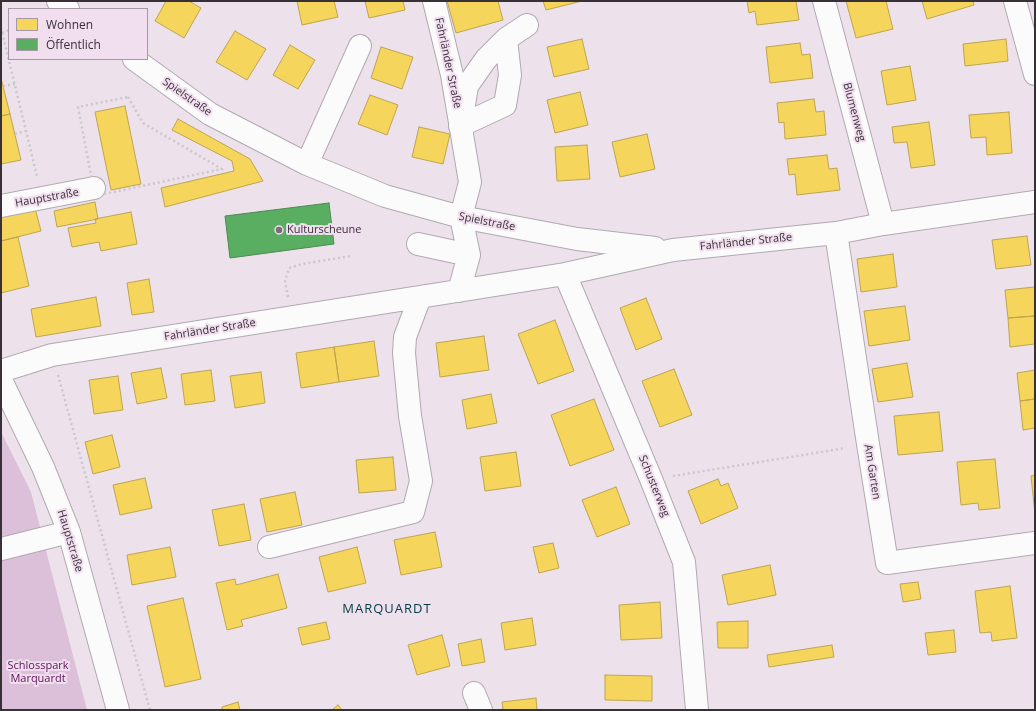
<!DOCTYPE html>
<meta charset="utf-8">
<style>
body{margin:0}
#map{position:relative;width:1036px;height:711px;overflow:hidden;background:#ede2ec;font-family:"Open Sans",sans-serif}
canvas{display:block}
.frame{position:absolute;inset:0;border:2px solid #383037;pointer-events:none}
.legend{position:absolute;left:8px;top:8px;width:140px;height:52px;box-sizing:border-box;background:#f1deef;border:1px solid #a798a5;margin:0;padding:5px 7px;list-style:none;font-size:12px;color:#383037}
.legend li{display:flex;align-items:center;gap:8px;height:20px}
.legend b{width:20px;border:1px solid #a798a5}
</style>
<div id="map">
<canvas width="1036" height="711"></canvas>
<div class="frame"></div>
<ul class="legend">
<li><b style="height:11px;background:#f6d55c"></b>Wohnen</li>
<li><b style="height:11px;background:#5aae61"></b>Öffentlich</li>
</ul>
</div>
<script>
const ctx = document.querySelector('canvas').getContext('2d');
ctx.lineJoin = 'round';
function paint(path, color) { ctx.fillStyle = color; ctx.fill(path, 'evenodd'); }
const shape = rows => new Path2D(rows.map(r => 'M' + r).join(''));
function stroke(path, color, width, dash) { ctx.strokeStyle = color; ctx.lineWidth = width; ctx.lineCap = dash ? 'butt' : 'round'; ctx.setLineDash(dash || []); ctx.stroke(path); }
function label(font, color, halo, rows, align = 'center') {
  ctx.font = font + ' "Open Sans",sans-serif'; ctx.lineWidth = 4; ctx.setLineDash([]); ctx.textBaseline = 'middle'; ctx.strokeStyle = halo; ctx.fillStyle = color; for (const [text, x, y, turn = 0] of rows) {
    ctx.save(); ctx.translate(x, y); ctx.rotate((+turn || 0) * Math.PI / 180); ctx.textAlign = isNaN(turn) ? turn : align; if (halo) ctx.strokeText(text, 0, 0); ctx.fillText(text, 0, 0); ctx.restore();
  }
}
paint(shape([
 [1,432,31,492,87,710,1,710]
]), '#dcbfd9');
const homes = shape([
 [166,1,189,1,201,8,184,38,155,21,166,1],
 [297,1,334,1,338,17,302,25,297,1],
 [365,1,403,1,405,10,369,18,365,1],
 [447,1,498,1,503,20,456,33,447,1],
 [543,1,582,1,546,10,543,1],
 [747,1,796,1,799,20,757,25,755,11,749,13,747,1],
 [846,1,886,1,893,29,856,38,846,1],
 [922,1,973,1,974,5,927,19,922,1],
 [235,31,266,49,247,80,216,62,235,31],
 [582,39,589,69,554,77,547,47,582,39],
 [1006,39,1008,61,965,66,963,44,1006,39],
 [800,43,802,55,810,54,813,78,770,83,766,47,800,43],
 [290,45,315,60,298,89,273,75,290,45],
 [381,47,413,57,402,89,371,78,381,47],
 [910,66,916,100,887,105,881,71,910,66],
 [1,78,10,114,1,116,1,78],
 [580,92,588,125,555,133,547,100,580,92],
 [370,95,398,105,387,135,358,124,370,95],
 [814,99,816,112,824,111,826,135,785,139,784,122,779,123,777,103,814,99],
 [125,106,141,184,111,190,95,112,125,106],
 [1009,112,1012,153,987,155,986,137,971,138,969,115,1009,112],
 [10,114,21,160,1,164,1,116,10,114],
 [178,119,250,159,263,181,165,207,161,188,234,171,232,161,172,130,178,119],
 [929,122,935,165,911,168,907,142,894,143,892,127,929,122],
 [419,127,450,134,443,164,412,157,419,127],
 [647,134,655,169,620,177,612,142,647,134],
 [587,145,590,179,557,181,555,147,587,145],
 [827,155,829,169,837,168,840,190,797,195,795,174,789,175,787,159,827,155],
 [95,202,98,219,57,227,54,211,95,202],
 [35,208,41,231,1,241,1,217,35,208],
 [131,212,137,244,101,251,99,242,72,247,68,228,96,223,95,219,131,212],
 [1027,236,1031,265,996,269,992,240,1027,236],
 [18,237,29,286,1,293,1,241,18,237],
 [893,254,897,287,861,292,857,259,893,254],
 [149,279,154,312,132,315,127,283,149,279],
 [1035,287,1035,316,1008,318,1005,290,1035,287],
 [96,297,101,326,36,337,31,309,96,297],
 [646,298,662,339,636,350,620,308,646,298],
 [905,306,910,340,869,346,864,311,905,306],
 [1035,316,1035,344,1010,347,1008,318,1035,316],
 [555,320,574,371,538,384,518,334,555,320],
 [484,336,489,370,440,377,436,343,484,336],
 [374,341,379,376,339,382,334,347,374,341],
 [334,347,339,382,301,388,296,353,334,347],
 [907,363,913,397,878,402,872,369,907,363],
 [161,368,167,398,137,404,131,373,161,368],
 [674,369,692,415,660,427,642,381,674,369],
 [211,370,215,401,185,405,181,374,211,370],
 [1035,370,1035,399,1020,401,1017,373,1035,370],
 [261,372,265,403,235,408,230,376,261,372],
 [118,376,123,410,94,414,89,380,118,376],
 [491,394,497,423,467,429,462,400,491,394],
 [594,399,614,450,570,466,551,415,594,399],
 [1035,399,1035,428,1023,430,1020,401,1035,399],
 [939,412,943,451,898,455,894,416,939,412],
 [112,435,120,467,93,474,85,442,112,435],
 [516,452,521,486,485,491,480,457,516,452],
 [393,457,396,490,359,493,356,460,393,457],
 [995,459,1000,508,979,510,978,503,961,505,957,462,995,459],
 [1035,475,1035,514,1031,476,1035,475],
 [145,478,152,508,120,515,113,485,145,478],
 [718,479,721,486,728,483,738,508,701,524,688,491,718,479],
 [616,487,630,524,597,537,582,500,616,487],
 [295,492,302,525,267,532,260,499,295,492],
 [244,504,251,540,219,546,212,510,244,504],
 [435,532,442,567,401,575,394,540,435,532],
 [553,543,559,568,539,573,533,547,553,543],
 [170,547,176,577,132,585,127,555,170,547],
 [357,547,366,583,328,592,319,557,357,547],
 [770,565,776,595,728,605,722,575,770,565],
 [278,574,287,608,241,620,243,626,227,630,216,583,235,579,236,585,278,574],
 [918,582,921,599,903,602,900,584,918,582],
 [1010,586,1017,638,992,641,991,632,980,633,975,591,1010,586],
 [183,598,201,679,165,687,147,606,183,598],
 [660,602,662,638,621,640,619,605,660,602],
 [532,618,536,645,505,650,501,623,532,618],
 [748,621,748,648,718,648,717,622,748,621],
 [326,622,330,639,302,645,298,628,326,622],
 [954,630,956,652,928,655,925,633,954,630],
 [442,635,450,666,417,675,408,645,442,635],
 [481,639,485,662,462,666,458,644,481,639],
 [832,645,834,657,769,667,767,655,832,645],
 [605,675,652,676,652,701,605,700,605,675],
 [536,698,537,710,503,710,502,702,536,698],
 [238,702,240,710,222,710,222,707,238,702],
 [338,705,342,710,332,710,338,705]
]);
paint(homes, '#f6d55c');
stroke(homes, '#bda451', 1);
const public = shape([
 [329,203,334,244,230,258,225,216,329,203]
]);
paint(public, '#5aae61');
stroke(public, '#508854', 1);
const minor = shape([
 [58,1,68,9],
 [434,1,452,75,470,182,461,217,469,255,459,291],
 [824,1,883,224],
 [1015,1,1035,74],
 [134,59,210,114,307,164,385,196,461,217,577,239,655,248],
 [463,111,467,86,486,59,506,39,527,25],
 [460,126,505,105,510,75,506,39],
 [307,164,360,46],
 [1,206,94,188],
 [836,233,868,444,887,563,1035,543],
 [418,244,469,255],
 [565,274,651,479,684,562,697,710],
 [1,371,52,355,565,274,673,250,836,233,883,224,1035,202],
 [1,380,43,467,69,532,118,710],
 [269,547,413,512,421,481,410,416,404,353,405,337,420,297],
 [1,549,69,532],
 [474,693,481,710]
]);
stroke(minor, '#b0a9b0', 24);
stroke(shape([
 [1,28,37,176],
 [2,33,9,30],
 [3,86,15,84],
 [128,97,143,123,222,169,95,196,78,107,128,97],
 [15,134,26,131],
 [288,297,285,281,289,268,302,264,351,256],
 [58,375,150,710],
 [673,476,846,448]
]), '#cac7ca', 2.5, [2, 3]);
stroke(minor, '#fcfbfc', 22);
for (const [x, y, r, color] of [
 [279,230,4,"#776e76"]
]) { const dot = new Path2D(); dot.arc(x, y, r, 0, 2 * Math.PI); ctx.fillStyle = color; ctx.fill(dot); stroke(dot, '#f1deef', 1.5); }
label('11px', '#383037', '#f1deef', [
 ["Fahrländer Straße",448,63,78],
 ["Spielstraße",187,97,35],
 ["Blumenweg",854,112,75],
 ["Hauptstraße",47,198,-10],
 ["Spielstraße",487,222,11],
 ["Fahrländer Straße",746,242,-6],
 ["Fahrländer Straße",210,330,-9],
 ["Am Garten",872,472,81],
 ["Schusterweg",654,486,68],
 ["Hauptstraße",70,541,73]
]);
label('11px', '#383037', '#f1deef', [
 ["Kulturscheune",287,230]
], 'left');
label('11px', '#5a1457', '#f1deef', [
 ["Schlosspark",38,666],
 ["Marquardt",38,679]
]);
ctx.letterSpacing = '1px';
label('13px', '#004242', '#f1deef', [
 ["MARQUARDT",387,609]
]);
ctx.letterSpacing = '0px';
</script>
